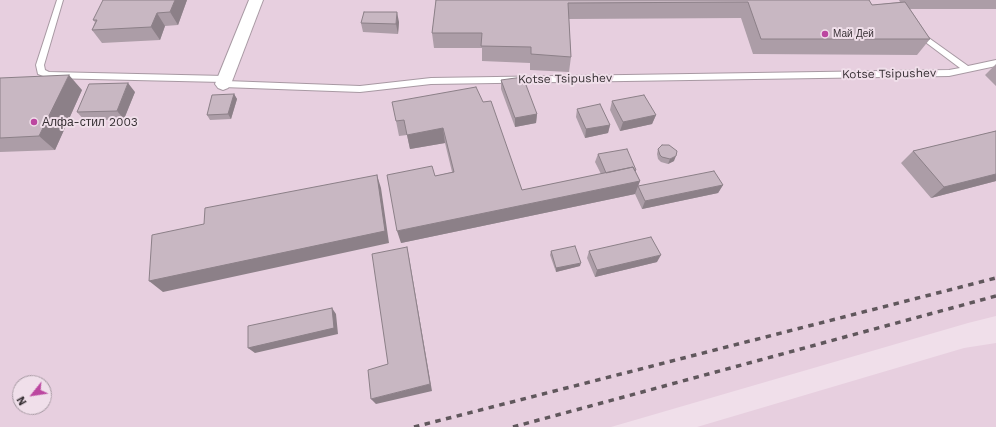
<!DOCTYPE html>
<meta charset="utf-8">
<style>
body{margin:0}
#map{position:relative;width:996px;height:427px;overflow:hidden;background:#f0dfea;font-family:"Work Sans",sans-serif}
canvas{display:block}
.north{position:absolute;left:12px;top:375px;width:40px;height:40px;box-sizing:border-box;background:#f0dfea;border:1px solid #a699a2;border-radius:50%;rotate:240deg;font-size:11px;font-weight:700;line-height:16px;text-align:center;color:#383135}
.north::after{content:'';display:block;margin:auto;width:14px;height:18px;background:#bc47a0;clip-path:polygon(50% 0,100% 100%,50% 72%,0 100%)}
</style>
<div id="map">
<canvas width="996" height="427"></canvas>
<div class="north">N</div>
</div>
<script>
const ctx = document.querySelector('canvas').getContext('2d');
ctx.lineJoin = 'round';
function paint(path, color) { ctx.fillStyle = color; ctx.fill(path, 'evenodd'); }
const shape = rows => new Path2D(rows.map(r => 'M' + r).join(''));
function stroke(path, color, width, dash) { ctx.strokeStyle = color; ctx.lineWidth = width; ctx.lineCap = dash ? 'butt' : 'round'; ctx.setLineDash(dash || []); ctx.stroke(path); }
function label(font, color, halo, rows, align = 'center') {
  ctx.font = font + ' "Work Sans",sans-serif'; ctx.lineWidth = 4; ctx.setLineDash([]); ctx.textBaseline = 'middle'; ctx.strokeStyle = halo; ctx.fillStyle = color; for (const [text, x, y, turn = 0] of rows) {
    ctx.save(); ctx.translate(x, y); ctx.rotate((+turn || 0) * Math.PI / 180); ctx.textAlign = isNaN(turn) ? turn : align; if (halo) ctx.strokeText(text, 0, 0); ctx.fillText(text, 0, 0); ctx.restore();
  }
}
paint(shape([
 [0,0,996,0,996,316,968,323,611,427,0,427],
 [20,383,44,383,44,407,20,407],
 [996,343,996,427,697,427,964,348]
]), '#e7cfdf');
const lane = shape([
 [57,0,63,0,44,65,45,70,49,72,225,76,229,79,226,81,360,86,431,78,949,70,960,68,916,35,916,31,919,31,968,66,996,60,996,66,949,76,431,84,360,92,223,87,219,84,222,82,48,78,38,74,36,65,57,0]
]);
const street = shape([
 [249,0,263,0,231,84,228,88,223,90,218,88,215,84,249,0]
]);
stroke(lane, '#a899a3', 2);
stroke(street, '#a899a3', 2);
paint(lane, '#fff');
paint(street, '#fff');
stroke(shape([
 [414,427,996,278],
 [513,427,996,296]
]), '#60575c', 3.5, [5.5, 5.5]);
paint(shape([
 [187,0,178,25,165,26,160,40,102,43,92,30,95,22,93,20],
 [436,0,869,0,872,5,900,2,899,0,996,0,996,9,910,9,930,39,917,55,753,54,741,18,569,19,571,57,569,72,530,70,530,63,482,61,482,48,434,48,432,33],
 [399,22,398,34,363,32,361,23],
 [996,64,996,86,985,75],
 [0,78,82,90,55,150,0,152],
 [501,80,537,114,536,123,515,127,501,89],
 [135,92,124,119,85,121,77,112],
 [234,94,237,99,231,119,210,120,207,115],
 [612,101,656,115,652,124,620,131,610,110],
 [483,102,522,190,601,174,595,162,598,154,636,170,636,172,640,181,638,186,723,185,718,193,642,209,635,194,401,243,435,176,452,172,445,143,410,149,407,135,399,136,396,121],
 [577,109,610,125,608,133,585,138,576,117],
 [996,131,996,181,931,198,901,163,913,151],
 [658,149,674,161,668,164,661,162,658,159,657,154],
 [551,251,580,266,556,272,550,255],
 [589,251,657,262,595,277,587,258]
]), '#ac9da7');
paint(shape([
 [175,0,187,0,178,25,170,12],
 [397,12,399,22,398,34,396,24],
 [157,13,165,26,160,40,151,27],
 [69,75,82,90,55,150,39,136],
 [128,83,135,92,124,119,117,111],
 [234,94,237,99,231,119,228,114],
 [537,114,536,123,515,127,515,118],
 [656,115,652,124,620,131,623,122],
 [610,125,608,133,585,138,586,129],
 [443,128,445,143,410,149,407,135],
 [676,156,674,161,668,164,670,159],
 [996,174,996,181,931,198,944,187],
 [377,175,381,188,389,243,163,292,149,281],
 [640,181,635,194,401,243,397,231],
 [723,185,718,193,642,209,645,201],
 [407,247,409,257,432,391,376,404,371,399,430,384],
 [661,255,657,262,595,277,597,270],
 [581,263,580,266,556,272,556,268],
 [332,308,336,314,338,334,255,353,248,348]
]), '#8c8088');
const building = shape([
 [103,0,175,0,170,12,157,13,151,27,92,30,97,20,93,20,103,0],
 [436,0,869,0,872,5,905,2,930,39,761,39,748,2,568,3,571,57,531,54,531,47,481,46,482,33,432,33,436,0],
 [364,12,397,12,396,24,361,23,364,12],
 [69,75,39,136,0,138,0,78,69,75],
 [523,77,537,114,515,118,501,80,523,77],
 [128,83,117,111,77,112,89,84,128,83],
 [476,87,483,102,491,101,522,190,633,167,640,181,397,231,387,175,432,166,435,176,454,172,443,128,407,135,404,120,396,121,392,102,476,87],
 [234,94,228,114,207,115,212,95,234,94],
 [644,95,656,115,623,122,612,101,644,95],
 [600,104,610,125,586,129,577,109,600,104],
 [996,131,996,174,944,187,913,151,996,131],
 [662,145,669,145,677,151,676,156,670,159,662,157,660,155,658,149,662,145],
 [627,149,636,170,635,171,633,167,606,173,598,154,627,149],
 [714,171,723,185,645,201,638,186,714,171],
 [377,175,385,231,149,281,152,235,204,224,205,208,377,175],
 [651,237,661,255,597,270,589,251,651,237],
 [575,246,581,263,556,268,551,251,575,246],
 [407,247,430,384,371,399,368,370,388,364,372,254,407,247],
 [332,308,334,328,248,348,248,326,332,308]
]);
paint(building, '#c8b7c2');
stroke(building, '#8c8088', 1);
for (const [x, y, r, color] of [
 [825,34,4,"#bc47a0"],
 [34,122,4,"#bc47a0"]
]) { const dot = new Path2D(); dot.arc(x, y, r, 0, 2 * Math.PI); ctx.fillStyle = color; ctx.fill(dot); stroke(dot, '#f0dfea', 1.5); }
label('10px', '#383135', '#f0dfea', [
 ["Май Дей",833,34]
], 'left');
label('12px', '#383135', '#f0dfea', [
 ["Kotse Tsipushev",889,74,-1],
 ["Kotse Tsipushev",565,79,-1]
]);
label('12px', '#383135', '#f0dfea', [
 ["Алфа-стил 2003",42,122]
], 'left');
</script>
